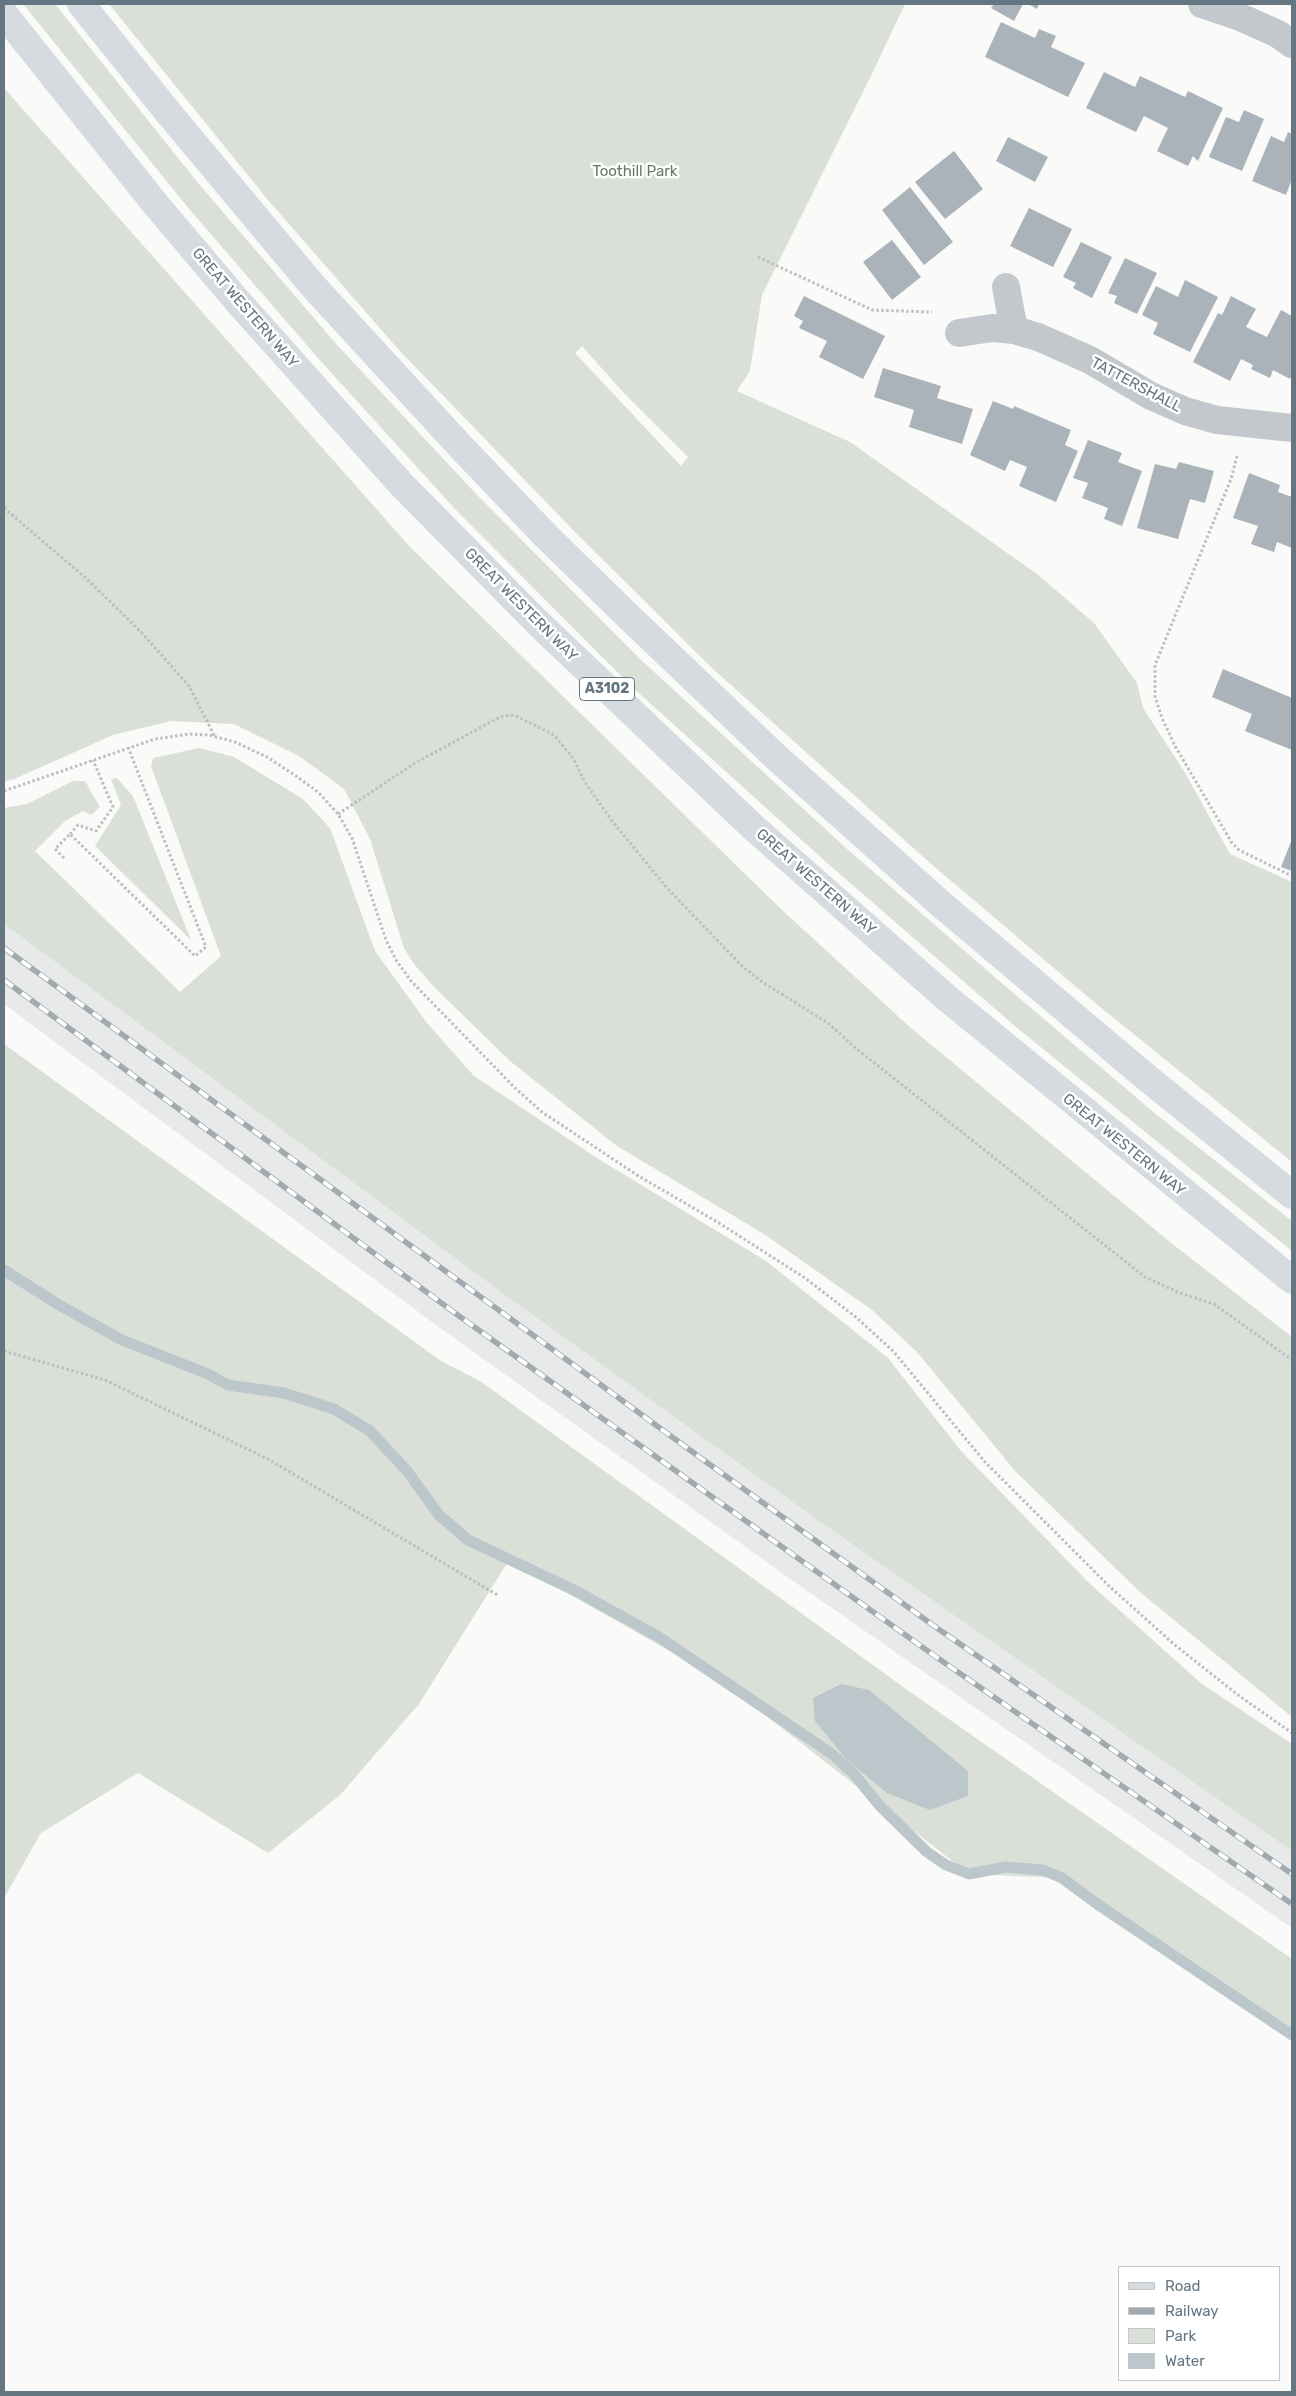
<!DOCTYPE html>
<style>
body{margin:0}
#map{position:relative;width:1296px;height:2396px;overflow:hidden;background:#fafaf8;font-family:Rubik,sans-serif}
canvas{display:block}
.frame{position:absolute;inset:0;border:5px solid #657683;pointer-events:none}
.legend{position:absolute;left:1118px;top:2266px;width:162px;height:115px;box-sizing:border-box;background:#fff;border:1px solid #c1c8cd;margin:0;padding:6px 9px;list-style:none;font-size:15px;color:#657683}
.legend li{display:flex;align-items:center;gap:10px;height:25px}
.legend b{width:25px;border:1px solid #c1c8cd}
</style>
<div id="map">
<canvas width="1296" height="2396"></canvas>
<div class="frame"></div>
<ul class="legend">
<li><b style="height:6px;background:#d6dbdf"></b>Road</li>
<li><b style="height:6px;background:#a2aab0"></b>Railway</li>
<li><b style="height:14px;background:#dadfd7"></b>Park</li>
<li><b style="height:14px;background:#bbc7cb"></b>Water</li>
</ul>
</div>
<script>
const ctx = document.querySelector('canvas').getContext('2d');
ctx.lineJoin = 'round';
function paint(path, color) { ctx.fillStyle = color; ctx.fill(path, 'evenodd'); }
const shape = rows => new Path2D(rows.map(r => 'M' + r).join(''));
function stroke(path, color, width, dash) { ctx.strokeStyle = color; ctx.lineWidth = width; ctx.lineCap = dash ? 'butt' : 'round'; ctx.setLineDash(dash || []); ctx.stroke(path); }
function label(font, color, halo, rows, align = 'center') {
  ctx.font = font + ' Rubik,sans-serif'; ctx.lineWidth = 5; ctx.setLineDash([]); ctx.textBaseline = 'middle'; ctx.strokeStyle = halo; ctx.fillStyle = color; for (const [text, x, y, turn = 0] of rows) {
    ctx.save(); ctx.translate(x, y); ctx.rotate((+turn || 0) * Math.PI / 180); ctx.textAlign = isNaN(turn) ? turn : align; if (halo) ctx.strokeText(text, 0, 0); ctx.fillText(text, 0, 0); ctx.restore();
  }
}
paint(shape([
 [4,924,509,1298,823,1524,1292,1851,1292,1928,796,1583,436,1325,4,1004]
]), '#e8e9e9');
paint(shape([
 [23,4,55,4,198,183,338,346,478,496,640,659,846,848,997,979,1152,1111,1292,1221,1292,1251,1016,1027,826,862,631,686,455,509,317,357,190,210],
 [109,4,905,4,868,82,762,295,750,371,737,391,850,442,1037,574,1094,623,1137,683,1143,708,1184,771,1230,854,1292,882,1292,1162,1094,1002,930,863,713,669,575,532,398,349,268,200],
 [582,346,622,391,688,457,681,466,575,353],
 [4,88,410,547,782,910,912,1029,1175,1246,1292,1337,1292,1717,1140,1592,1016,1472,917,1352,872,1310,764,1234,617,1146,510,1061,434,987,414,964,404,948,370,839,344,789,299,756,234,724,171,721,113,735,12,780,4,781],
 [199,748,234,757,303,799,330,828,375,951,427,1023,474,1076,597,1158,766,1261,888,1358,961,1451,1089,1583,1202,1684,1292,1744,1292,1851,823,1524,509,1298,4,924,4,808,27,804,73,781,85,781,100,807,91,815,83,811,65,821,35,851,180,992,221,956,151,766,153,758],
 [117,778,133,796,191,940,95,846,121,805,111,779],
 [4,1044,441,1361,480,1381,913,1694,1292,1959,1292,2035,1062,1878,969,1874,719,1679,509,1560,419,1704,340,1795,268,1853,138,1773,41,1833,4,1898]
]), '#dadfd7');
paint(shape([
 [841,1684,869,1690,968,1771,968,1796,930,1810,887,1793,846,1759,815,1721,813,1698]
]), '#bbc7cb');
stroke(shape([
 [4,1270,59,1305,122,1340,208,1374,228,1385,284,1393,334,1409,370,1431,407,1471,439,1515,468,1540,578,1592,659,1637,832,1754,853,1773,880,1806,927,1852,946,1865,969,1874,1006,1867,1043,1870,1062,1878,1100,1906,1292,2035]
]), '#bbc7cb', 11);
paint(shape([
 [994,4,1023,4,1014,21,991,8],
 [1028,4,1039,4,1037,9],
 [1001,22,1035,38,1039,29,1056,36,1051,47,1085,63,1068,97,985,57],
 [1104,72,1135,87,1140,76,1185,97,1188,91,1223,108,1198,161,1193,156,1188,166,1157,151,1168,128,1144,116,1136,132,1086,108],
 [1244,110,1264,119,1242,171,1209,157,1226,117,1239,122],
 [1288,132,1292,134,1292,179,1286,195,1252,181,1271,136,1284,142],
 [1008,137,1048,157,1035,182,996,161],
 [954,151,983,189,945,219,915,182],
 [910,187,953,242,924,265,882,210],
 [1029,208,1072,229,1053,267,1010,246],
 [892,240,921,277,892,300,863,262],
 [1081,242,1112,257,1092,298,1073,288,1076,283,1063,277],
 [1125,258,1157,273,1137,314,1114,303,1117,296,1108,293],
 [1185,280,1218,297,1190,352,1153,334,1158,323,1142,315,1156,286,1178,297],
 [804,296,885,336,863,379,819,357,827,341,799,328,803,321,794,316],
 [1231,296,1256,309,1246,327,1267,337,1281,310,1292,316,1292,375,1290,379,1273,370,1270,378,1251,369,1253,365,1241,359,1230,381,1193,362,1218,313,1222,315],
 [883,368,941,386,937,398,973,409,962,444,909,427,914,410,874,397],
 [993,401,1013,409,1014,406,1071,430,1065,445,1078,451,1056,502,1019,486,1027,467,1010,460,1005,471,970,455],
 [1088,440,1122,453,1118,462,1142,471,1122,526,1104,519,1108,508,1082,498,1088,483,1073,478],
 [1179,462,1214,471,1205,503,1190,499,1178,539,1137,528,1155,464,1176,469],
 [1249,473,1280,485,1278,492,1292,497,1292,548,1277,542,1274,552,1251,544,1258,526,1233,518],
 [1223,669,1292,698,1292,750,1245,731,1252,714,1212,697],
 [1292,839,1292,871,1281,867]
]), '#aab3b9');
stroke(shape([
 [758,257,872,310,932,312],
 [1237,456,1231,479,1155,665,1155,696,1162,718,1175,746,1232,843,1239,850,1292,876],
 [4,508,88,580,142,633,189,686,215,737],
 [4,791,155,739,189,734,209,735,235,742,267,757,296,776,318,792,338,814,352,838,386,940,396,960,411,981,515,1088,542,1112,637,1175,719,1223,805,1278,857,1318,894,1352,985,1462,1110,1587,1176,1646,1238,1695,1292,1733],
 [338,814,415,763,500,717,510,715,518,717,554,735,573,758,586,784,612,821,667,888,743,967,764,983,828,1023,858,1050,1145,1277,1180,1293,1214,1304,1292,1360],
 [70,834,78,825,96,831,113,807,93,760],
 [64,858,55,849,70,834,195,956,206,947,128,747],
 [4,1351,105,1380,268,1459,499,1596]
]), '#bbbfc2', 3, [2.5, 2.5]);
stroke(shape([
 [1202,4,1240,17,1278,34,1292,44],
 [1006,287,1014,330],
 [959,333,992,328,1014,330,1038,337,1090,360,1151,396,1185,411,1217,420,1292,428]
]), '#c3c8cc', 28);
stroke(shape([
 [81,4,167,111,313,286,461,447,546,536,630,618,776,757,942,905,1146,1077,1292,1195],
 [4,14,157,206,240,304,401,484,538,623,754,828,948,999,1292,1280]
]), '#d6dbdf', 28);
const rail = shape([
 [4,948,709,1464,937,1628,1292,1874],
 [4,980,459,1316,932,1654,1292,1904]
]);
stroke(rail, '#a2aab0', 5.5);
stroke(rail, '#fff', 4, [11]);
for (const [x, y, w] of [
 [607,689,55]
]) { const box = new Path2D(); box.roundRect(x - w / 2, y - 11.5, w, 23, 4); ctx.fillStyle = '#fff'; ctx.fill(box); stroke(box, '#657683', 1); }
label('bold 14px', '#657683', null, [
 ["A3102",607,689]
]);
label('15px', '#687a64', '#fff', [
 ["Toothill Park",635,172]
]);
label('15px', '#657683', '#fff', [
 ["GREAT WESTERN WAY",245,308,49],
 ["TATTERSHALL",1136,385,28],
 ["GREAT WESTERN WAY",521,605,45],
 ["GREAT WESTERN WAY",816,882,41],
 ["GREAT WESTERN WAY",1124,1145,39]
]);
</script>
